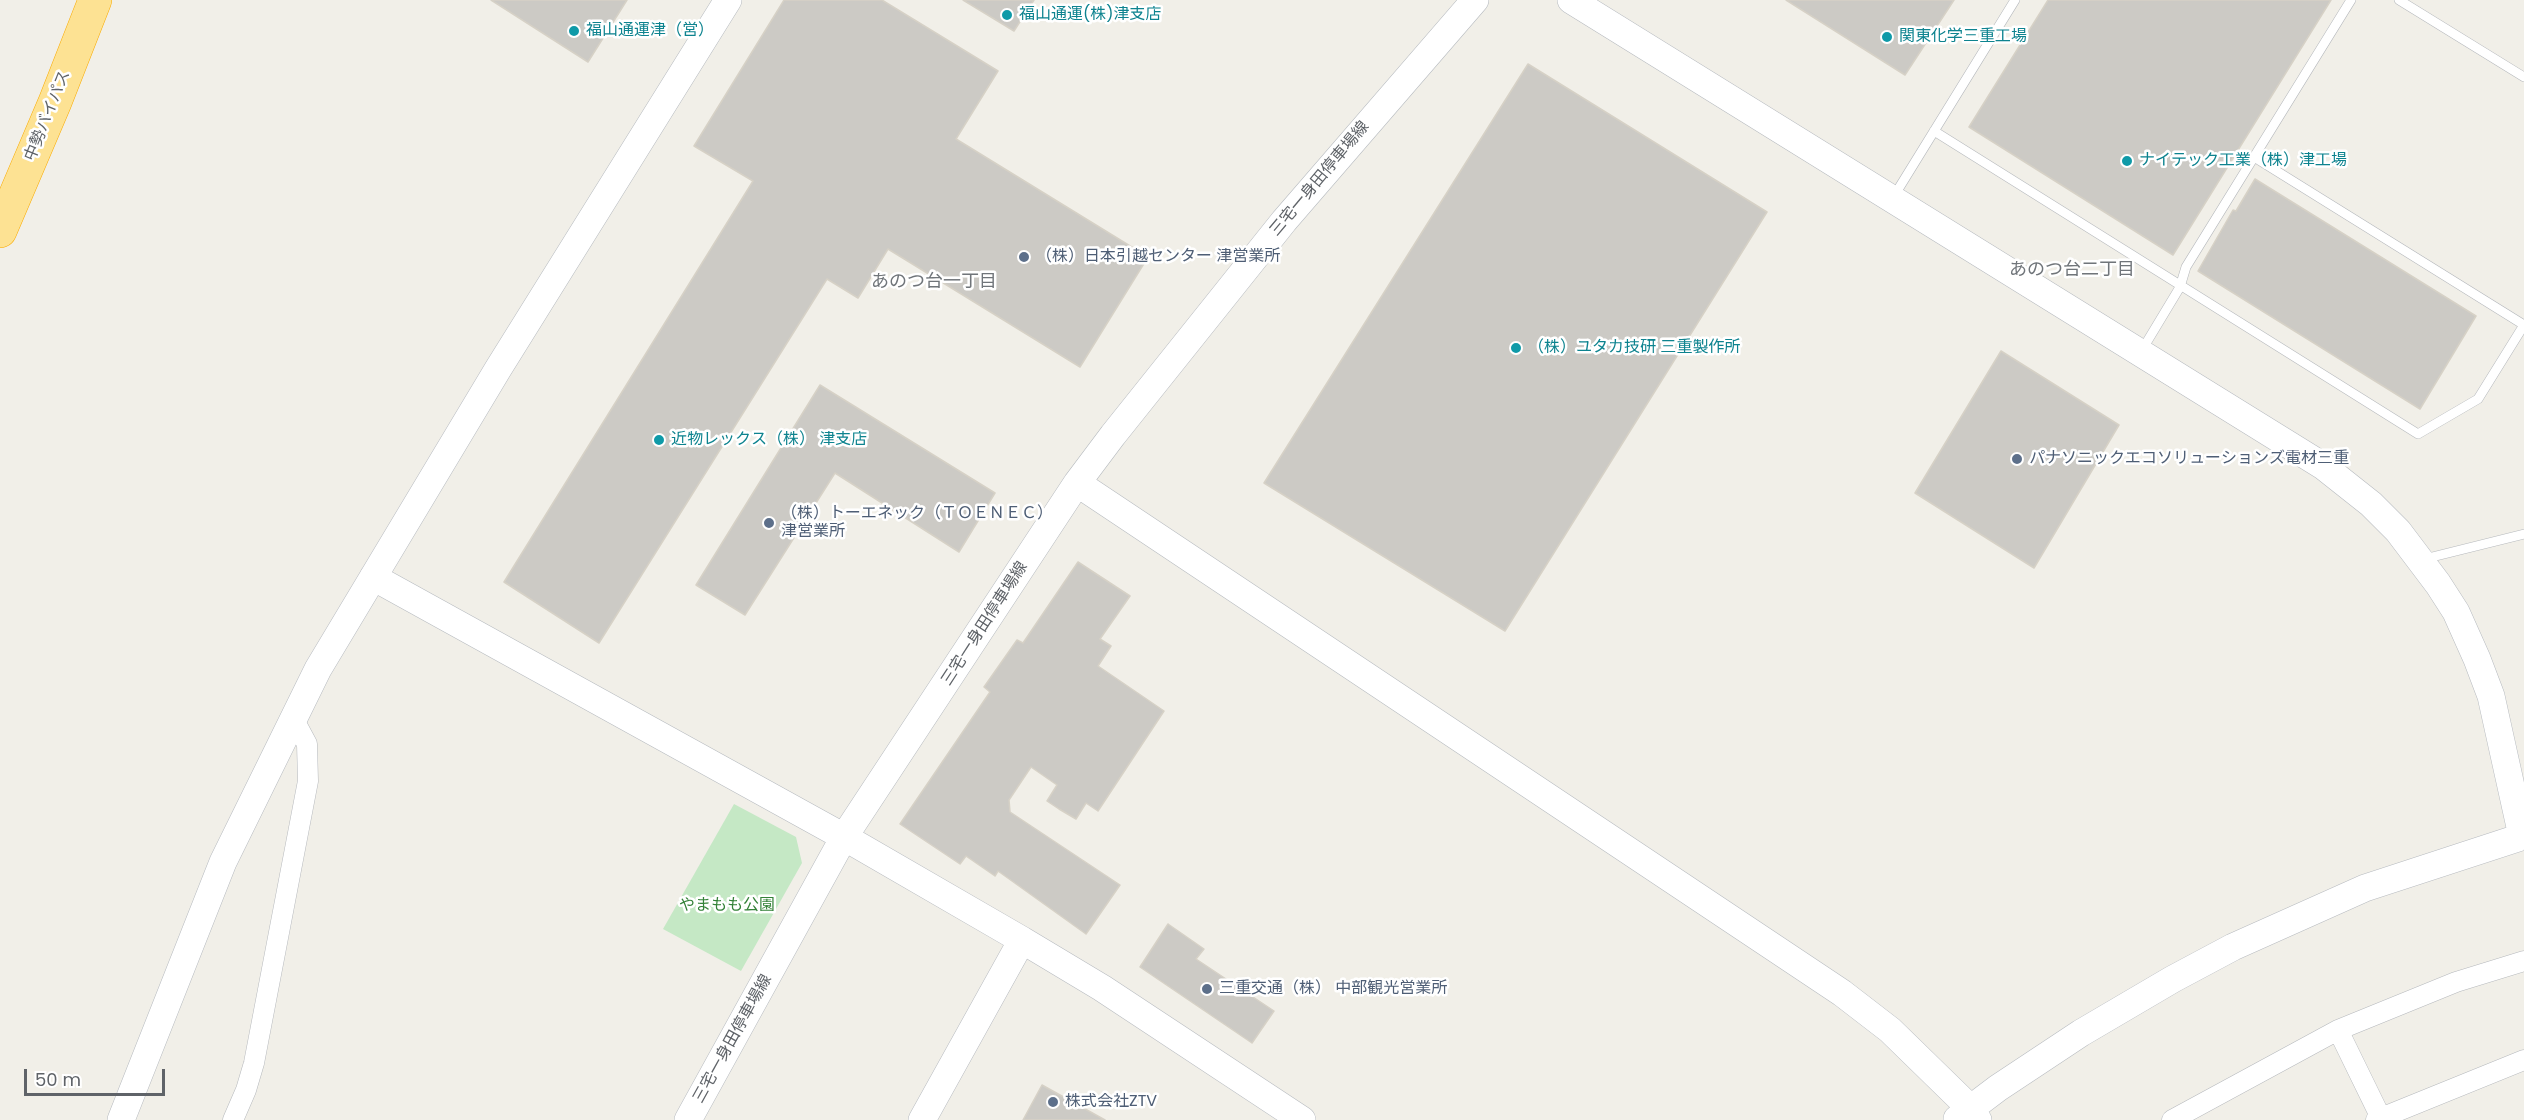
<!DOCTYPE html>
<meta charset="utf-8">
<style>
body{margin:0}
#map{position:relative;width:2524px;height:1120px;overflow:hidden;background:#f1efe8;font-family:Poppins,sans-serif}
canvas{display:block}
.scale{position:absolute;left:24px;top:1069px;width:141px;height:27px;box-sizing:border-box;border:3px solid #5f6368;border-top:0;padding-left:8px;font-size:18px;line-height:21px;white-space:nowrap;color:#5f6368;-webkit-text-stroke:4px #fff;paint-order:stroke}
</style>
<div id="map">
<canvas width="2524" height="1120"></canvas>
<div class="scale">50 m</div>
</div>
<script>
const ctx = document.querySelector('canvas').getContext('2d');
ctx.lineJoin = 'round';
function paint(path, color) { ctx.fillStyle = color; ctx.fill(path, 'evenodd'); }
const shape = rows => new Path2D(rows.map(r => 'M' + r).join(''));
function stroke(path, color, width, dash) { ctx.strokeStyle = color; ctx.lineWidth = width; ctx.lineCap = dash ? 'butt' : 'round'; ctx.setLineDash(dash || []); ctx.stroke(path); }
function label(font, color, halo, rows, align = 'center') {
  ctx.font = font + ' Poppins,"Noto Sans JP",sans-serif'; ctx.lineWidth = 5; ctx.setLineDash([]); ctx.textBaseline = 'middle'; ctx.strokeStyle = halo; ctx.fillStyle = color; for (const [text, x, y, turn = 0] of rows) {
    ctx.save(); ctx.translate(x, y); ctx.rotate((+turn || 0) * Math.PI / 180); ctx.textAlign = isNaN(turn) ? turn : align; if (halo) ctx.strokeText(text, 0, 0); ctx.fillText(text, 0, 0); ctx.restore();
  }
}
paint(shape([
 [734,804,796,837,802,863,741,971,663,929]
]), '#c5e8c5');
const building = shape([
 [491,0,627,0,588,62,491,0],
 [784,0,882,0,998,71,956,139,1148,257,1080,367,888,249,858,298,827,279,599,643,504,582,753,181,694,146,784,0],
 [963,0,1034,0,1014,31,963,0],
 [1786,0,1954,0,1905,75,1786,0],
 [2048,0,2331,0,2173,255,1969,127,2048,0],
 [1528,64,1767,212,1505,631,1264,483,1528,64],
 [2255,179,2476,316,2420,409,2198,271,2233,210,2236,211,2255,179],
 [2001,351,2119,425,2034,568,1915,493,2001,351],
 [820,385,995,493,959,552,835,473,745,615,696,585,820,385],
 [1078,562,1130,596,1100,639,1111,646,1098,666,1164,711,1098,811,1086,803,1076,819,1059,809,1047,801,1057,785,1031,767,1009,800,1010,812,1120,885,1086,934,998,871,995,876,966,856,960,864,900,824,990,692,984,687,1017,640,1023,643,1078,562],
 [1168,924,1204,949,1196,959,1274,1011,1252,1043,1140,967,1168,924],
 [1042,1085,1105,1120,1023,1120,1042,1085]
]);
paint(building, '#cccac5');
stroke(building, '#d6d1c6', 1.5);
const lane = shape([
 [2399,0,2524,77],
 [1934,131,2418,434,2478,399,2524,325],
 [2254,157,2524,325],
 [1894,196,2015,0],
 [2142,350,2180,287,2186,267,2351,0],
 [2424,559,2524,534]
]);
const street = shape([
 [2338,1030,2381,1118],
 [233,1120,246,1090,254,1063,308,781,307,744,293,718],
 [2172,1120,2338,1030,2456,982,2524,961],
 [2376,1120,2524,1060]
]);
const secondary = shape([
 [1571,0,2323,466,2371,504,2398,531,2438,584,2456,612,2477,659,2491,696,2522,836],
 [1077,483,1842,993,1890,1030,1970,1108,1978,1120],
 [373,577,844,837,1022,940],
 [1957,1119,1998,1088,2081,1033,2173,979,2233,947,2365,888,2524,836],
 [121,1120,223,862,318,669,498,369,728,0],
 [688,1120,844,837,1077,483,1113,435,1284,221,1475,0],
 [922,1120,1022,940,1102,988,1302,1120]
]);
const highway = shape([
 [0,231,55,102,95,0]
]);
stroke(lane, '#b5b8bc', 10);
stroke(street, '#b5b8bc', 21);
stroke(secondary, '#b6babf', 28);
stroke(highway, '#f9ab00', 34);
stroke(lane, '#fff', 9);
stroke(street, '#fff', 20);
stroke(secondary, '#fff', 27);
stroke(highway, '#fde293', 33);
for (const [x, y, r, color] of [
 [1007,15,6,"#0f9aa8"],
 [574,31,6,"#0f9aa8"],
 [1887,37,6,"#0f9aa8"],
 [2127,161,6,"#0f9aa8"],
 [1024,257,6,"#5c6f8a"],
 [1516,348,6,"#0f9aa8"],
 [659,440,6,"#0f9aa8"],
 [2017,459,6,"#5c6f8a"],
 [769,523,6,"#5c6f8a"],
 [1207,989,6,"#5c6f8a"],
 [1053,1102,6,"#5c6f8a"]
]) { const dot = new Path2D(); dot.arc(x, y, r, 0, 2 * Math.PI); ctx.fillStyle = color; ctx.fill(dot); stroke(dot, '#fff', 2); }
label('16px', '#0d838f', '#fff', [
 ["福山通運(株)津支店",1019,15],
 ["福山通運津（営）",586,31],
 ["関東化学三重工場",1899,37],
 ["ナイテック工業（株）津工場",2139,161],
 ["（株）ユタカ技研 三重製作所",1528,348],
 ["近物レックス（株） 津支店",671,440]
], 'left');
label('16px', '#5f6368', '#fff', [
 ["中勢バイパス",48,116,-68],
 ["三宅一身田停車場線",1320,179,-50],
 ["三宅一身田停車場線",985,624,-57],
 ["三宅一身田停車場線",733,1039,-61]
]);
label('16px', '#4e5e75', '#fff', [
 ["（株）日本引越センター 津営業所",1036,257],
 ["パナソニックエコソリューションズ電材三重",2029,459],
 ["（株）トーエネック（ＴＯＥＮＥＣ）",781,514],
 ["津営業所",781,532],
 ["三重交通（株） 中部観光営業所",1219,989],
 ["株式会社ZTV",1065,1102]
], 'left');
label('16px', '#348238', '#fff', [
 ["やまもも公園",727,906]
]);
label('18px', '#70757a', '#fff', [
 ["あのつ台二丁目",2072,270],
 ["あのつ台一丁目",934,282]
]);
</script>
